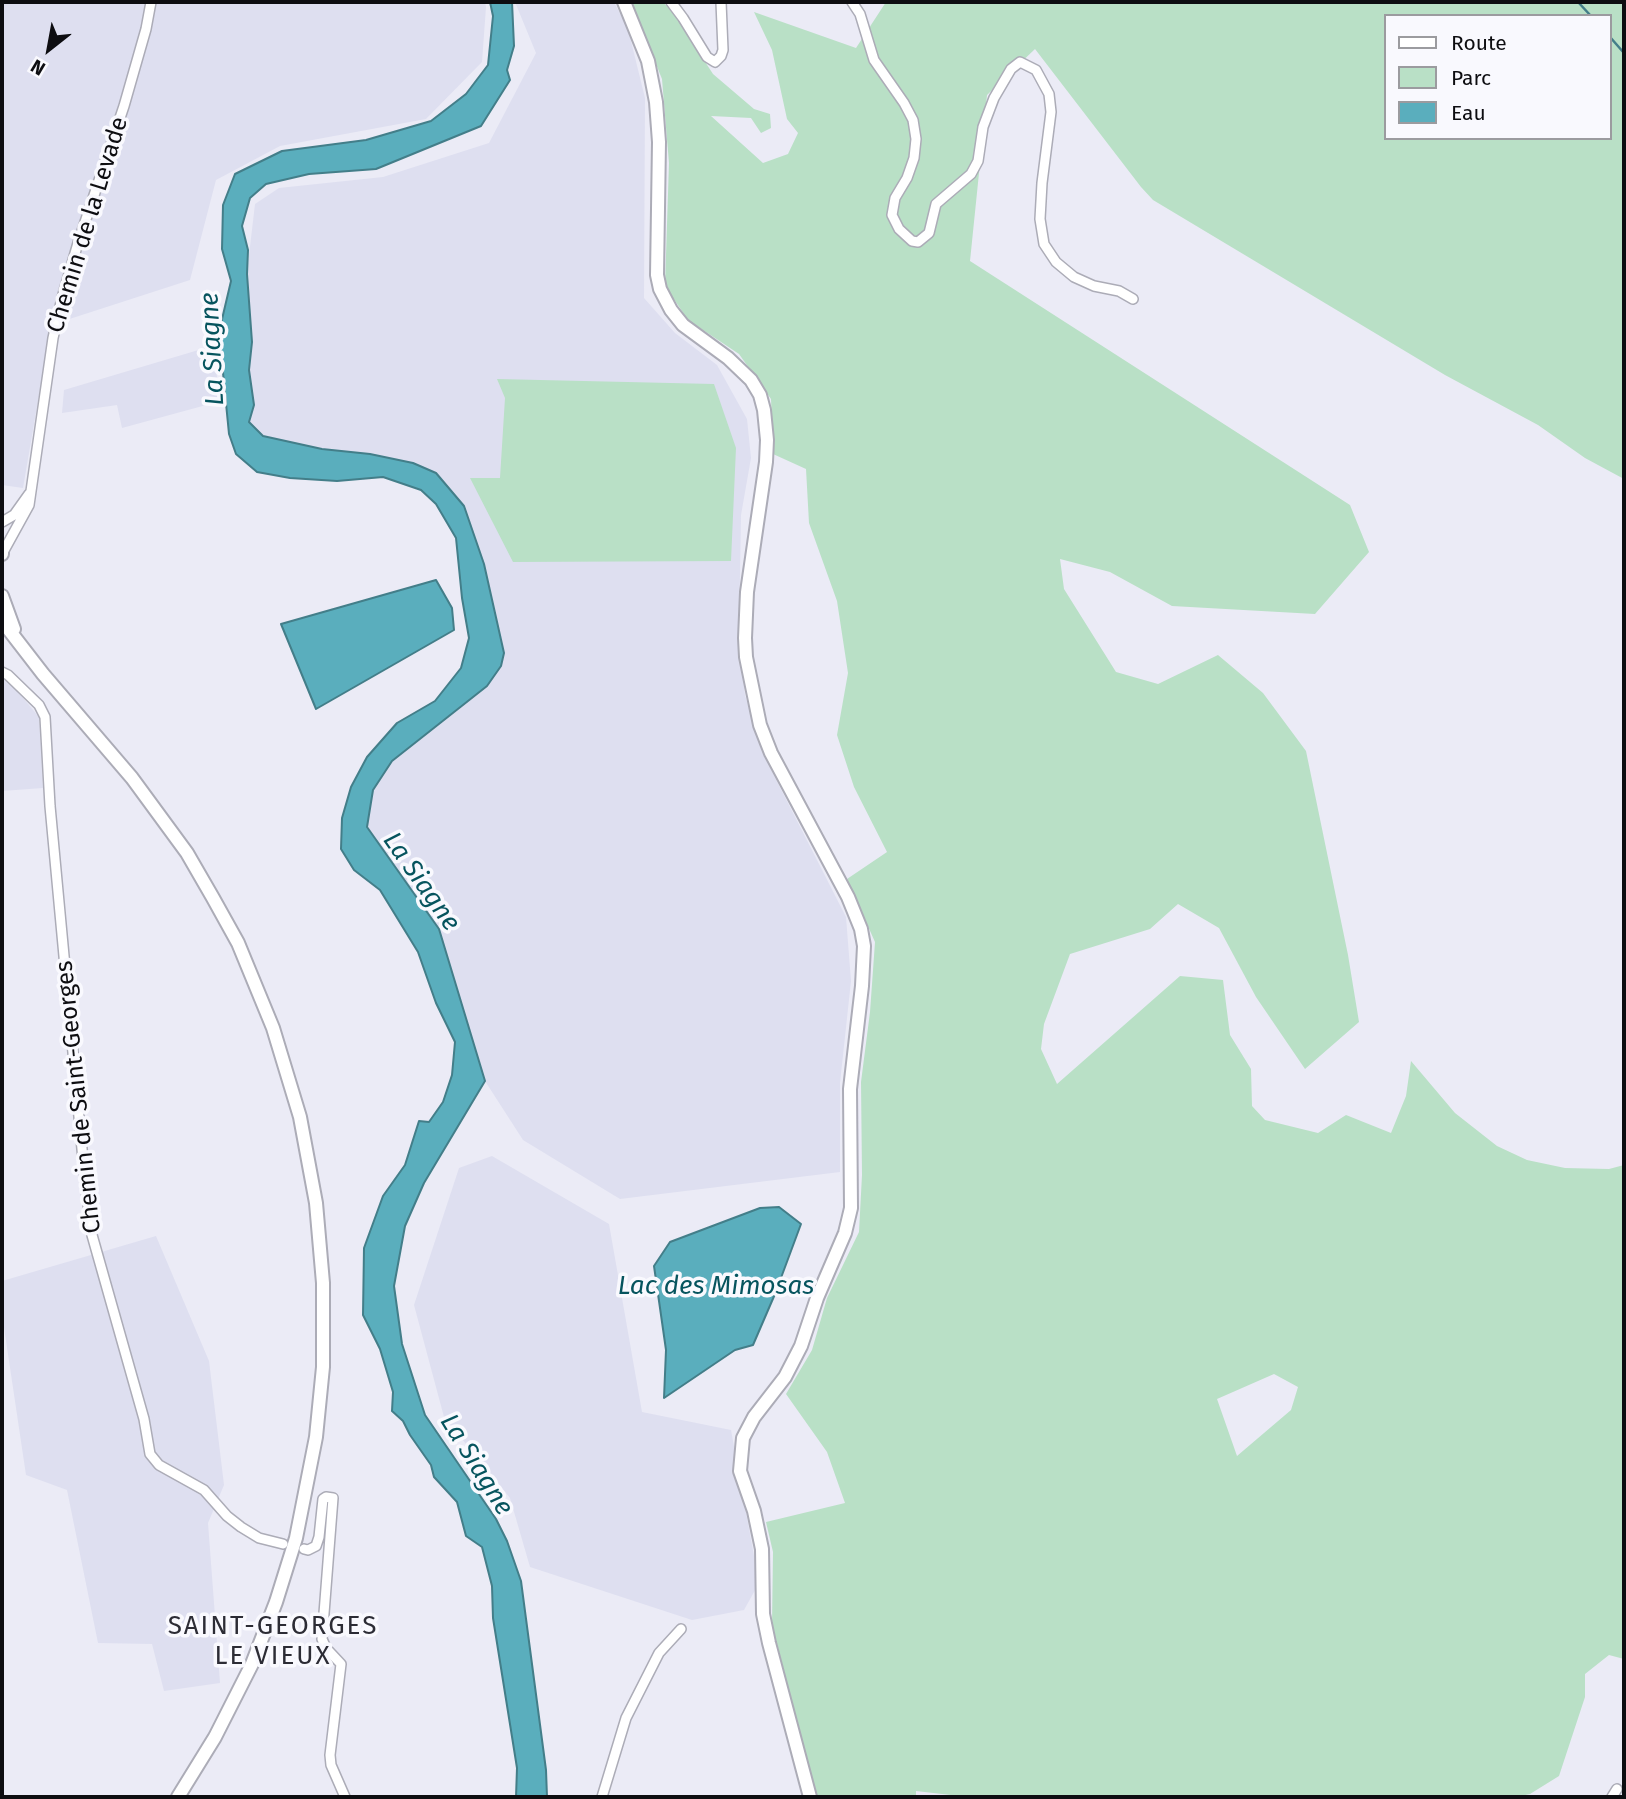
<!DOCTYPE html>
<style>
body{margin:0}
#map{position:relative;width:1626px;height:1799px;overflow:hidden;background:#ebebf6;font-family:"Fira Sans",sans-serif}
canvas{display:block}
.frame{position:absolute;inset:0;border:4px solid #0d0d11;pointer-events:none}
.legend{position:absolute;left:1384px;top:14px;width:228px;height:126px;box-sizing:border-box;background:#f9f9fe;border:2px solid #9b9b9f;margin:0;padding:9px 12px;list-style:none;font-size:21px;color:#0d0d11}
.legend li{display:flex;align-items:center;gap:14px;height:35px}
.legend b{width:35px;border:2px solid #9b9b9f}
.north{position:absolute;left:14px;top:14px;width:70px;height:70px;-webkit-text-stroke:5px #f9f9fe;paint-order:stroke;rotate:211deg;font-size:19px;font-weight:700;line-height:28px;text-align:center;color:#0d0d11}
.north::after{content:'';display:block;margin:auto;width:24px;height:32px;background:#0d0d11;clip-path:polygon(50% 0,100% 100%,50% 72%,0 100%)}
</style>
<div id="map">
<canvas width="1626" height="1799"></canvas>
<div class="frame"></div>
<ul class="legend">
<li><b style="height:9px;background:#fff"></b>Route</li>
<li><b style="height:19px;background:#b9e0c6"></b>Parc</li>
<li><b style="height:19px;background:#5aaebd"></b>Eau</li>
</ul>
<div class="north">N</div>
</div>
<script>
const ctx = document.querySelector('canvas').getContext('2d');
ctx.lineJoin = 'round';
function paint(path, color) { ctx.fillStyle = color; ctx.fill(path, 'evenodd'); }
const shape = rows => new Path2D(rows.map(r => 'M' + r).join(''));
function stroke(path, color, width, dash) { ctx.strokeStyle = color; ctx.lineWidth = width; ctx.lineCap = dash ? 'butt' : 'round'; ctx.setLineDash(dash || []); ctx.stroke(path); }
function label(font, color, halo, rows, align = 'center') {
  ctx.font = font + ' "Fira Sans",sans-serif'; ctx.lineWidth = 7; ctx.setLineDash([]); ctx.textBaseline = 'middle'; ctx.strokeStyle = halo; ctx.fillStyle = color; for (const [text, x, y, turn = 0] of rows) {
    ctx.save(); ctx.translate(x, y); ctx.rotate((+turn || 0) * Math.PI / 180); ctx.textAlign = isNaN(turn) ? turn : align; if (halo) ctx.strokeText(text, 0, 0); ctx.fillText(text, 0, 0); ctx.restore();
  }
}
paint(shape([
 [2,2,485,2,486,7,482,62,426,119,280,146,216,180,190,280,51,325,23,488,2,485],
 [515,2,614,2,628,29,645,98,644,298,675,333,717,365,747,419,751,458,741,515,739,631,745,695,762,752,846,917,851,981,840,1083,840,1172,620,1199,523,1140,485,1081,439,929,367,827,373,790,392,761,458,709,484,564,464,506,436,473,413,463,322,449,263,436,249,422,231,409,255,204,279,188,383,177,489,143,536,53],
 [212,346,221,401,122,428,117,405,62,413,64,390],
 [2,677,7,679,39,717,43,788,2,791],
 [492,1156,609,1224,642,1412,731,1430,759,1583,744,1610,692,1620,530,1567,510,1498,444,1417,414,1305,459,1168],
 [156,1236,209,1361,224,1485,208,1523,220,1683,164,1691,152,1644,98,1643,67,1490,26,1475,2,1314,2,1281]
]), '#dedff0');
paint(shape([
 [631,2,663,2,674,14,713,74,754,109,770,114,771,128,761,133,751,118,711,116,763,163,788,154,798,133,787,119,772,50,754,12,856,48,886,2,1624,2,1624,479,1585,458,1538,425,1445,375,1153,200,1141,187,1035,49,987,95,970,261,1350,505,1369,552,1315,614,1172,606,1110,572,1060,559,1064,589,1116,672,1158,684,1218,655,1263,693,1306,751,1348,955,1359,1022,1305,1069,1256,997,1219,928,1178,904,1150,929,1070,954,1044,1024,1041,1049,1057,1084,1180,976,1223,980,1230,1035,1251,1069,1252,1106,1265,1120,1318,1133,1346,1115,1391,1133,1406,1096,1411,1061,1455,1113,1497,1146,1527,1160,1565,1168,1609,1169,1624,1165,1624,1659,1609,1655,1585,1674,1585,1697,1559,1776,1530,1794,1516,1797,968,1797,916,1791,916,1797,817,1797,772,1625,773,1552,766,1522,845,1503,827,1452,786,1394,812,1350,827,1298,859,1232,862,1175,861,1082,870,1012,875,942,847,879,887,852,854,787,837,735,848,673,837,601,809,523,806,469,773,454,771,399,739,354,688,320,665,286,669,163,662,79],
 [1386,16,1610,16,1610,138,1386,138],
 [1274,1374,1298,1387,1291,1410,1237,1456,1217,1399],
 [497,379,714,384,736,448,731,561,513,562,470,478,500,478,505,398]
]), '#b9e0c6');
const water = shape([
 [490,2,512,2,514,46,507,70,510,80,481,126,376,169,309,174,266,184,250,198,242,226,248,250,247,274,252,342,249,370,254,405,249,422,263,436,322,449,370,454,413,463,436,473,464,506,484,564,504,653,501,666,487,686,392,761,373,790,367,827,439,929,485,1081,424,1183,405,1226,394,1286,402,1344,425,1415,496,1519,507,1541,521,1581,546,1770,547,1797,516,1797,517,1768,493,1618,492,1586,482,1547,466,1536,457,1502,434,1477,431,1465,410,1435,403,1421,392,1411,393,1392,380,1349,363,1315,364,1248,383,1196,405,1165,419,1121,429,1122,443,1102,452,1075,455,1042,436,1003,418,952,380,890,354,870,341,849,342,818,351,787,367,757,397,723,435,701,461,668,469,638,462,598,456,538,436,504,421,490,383,477,337,481,290,478,257,472,236,454,229,434,219,332,231,281,222,249,223,205,235,174,282,151,366,140,431,121,466,94,488,65,493,16,490,2],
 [436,580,452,608,454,630,316,709,281,624,436,580],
 [779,1207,801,1224,775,1294,753,1345,735,1350,664,1398,666,1350,654,1266,670,1242,760,1208,779,1207]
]);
paint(water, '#5aaebd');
stroke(water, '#437e89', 2);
stroke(shape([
 [1578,2,1591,16],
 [1610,37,1624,53]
]), '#437e89', 2.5);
const street = shape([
 [671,2,683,18,707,57,715,62,721,56,723,50,721,2],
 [852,2,860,14,874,60,904,103,913,120,916,139,914,158,907,178,895,198,892,215,899,229,912,241,918,242,929,233,936,204,971,174,978,161,983,127,994,98,1011,69,1020,62,1036,70,1049,94,1051,112,1042,183,1040,219,1044,244,1056,262,1074,277,1094,286,1119,291,1133,299],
 [2,522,14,515,29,494],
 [2,554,29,505,53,338,62,298,78,243,124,106,146,29,151,2],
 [2,672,8,675,39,705,45,717,50,806,85,1181,92,1235,144,1419,150,1454,159,1465,204,1490,227,1516,241,1527,259,1538,283,1544],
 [304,1549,308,1550,316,1546,319,1537,323,1499,326,1497,333,1498,322,1639,326,1648,341,1664,330,1755,331,1765,345,1797],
 [602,1797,626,1718,659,1653,681,1629],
 [1612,1797,1617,1789]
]);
const secondary = shape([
 [624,2,648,61,656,102,659,142,657,275,660,289,671,310,683,325,728,358,751,380,760,395,764,410,767,440,766,462,747,592,745,638,746,657,760,725,771,753,848,897,861,929,864,946,862,986,850,1089,851,1208,845,1233,817,1298,801,1346,785,1377,754,1417,743,1438,740,1471,754,1511,762,1549,763,1614,769,1643,810,1797],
 [2,553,2,554],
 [2,596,14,629],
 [2,621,43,674,132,778,187,853,213,898,238,943,273,1028,300,1117,316,1203,323,1283,323,1367,316,1437,296,1538,276,1602,252,1664,215,1737,178,1797]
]);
stroke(street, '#acacb7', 12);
stroke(secondary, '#acacb7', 16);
stroke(street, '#fff', 9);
stroke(secondary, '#fff', 12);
label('24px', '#0d0d11', '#f9f9fe', [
 ["Chemin de la Levade",88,225,-73],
 ["Chemin de Saint-Georges",79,1097,-96]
]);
label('italic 26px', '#06545e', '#f9f9fe', [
 ["La Siagne",213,349,-93],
 ["La Siagne",421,882,55],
 ["Lac des Mimosas",716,1287],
 ["La Siagne",476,1465,58]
]);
ctx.letterSpacing = '2px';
label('26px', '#2c2c35', '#f9f9fe', [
 ["SAINT-GEORGES",273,1627],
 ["LE VIEUX",273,1657]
]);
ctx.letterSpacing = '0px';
</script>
